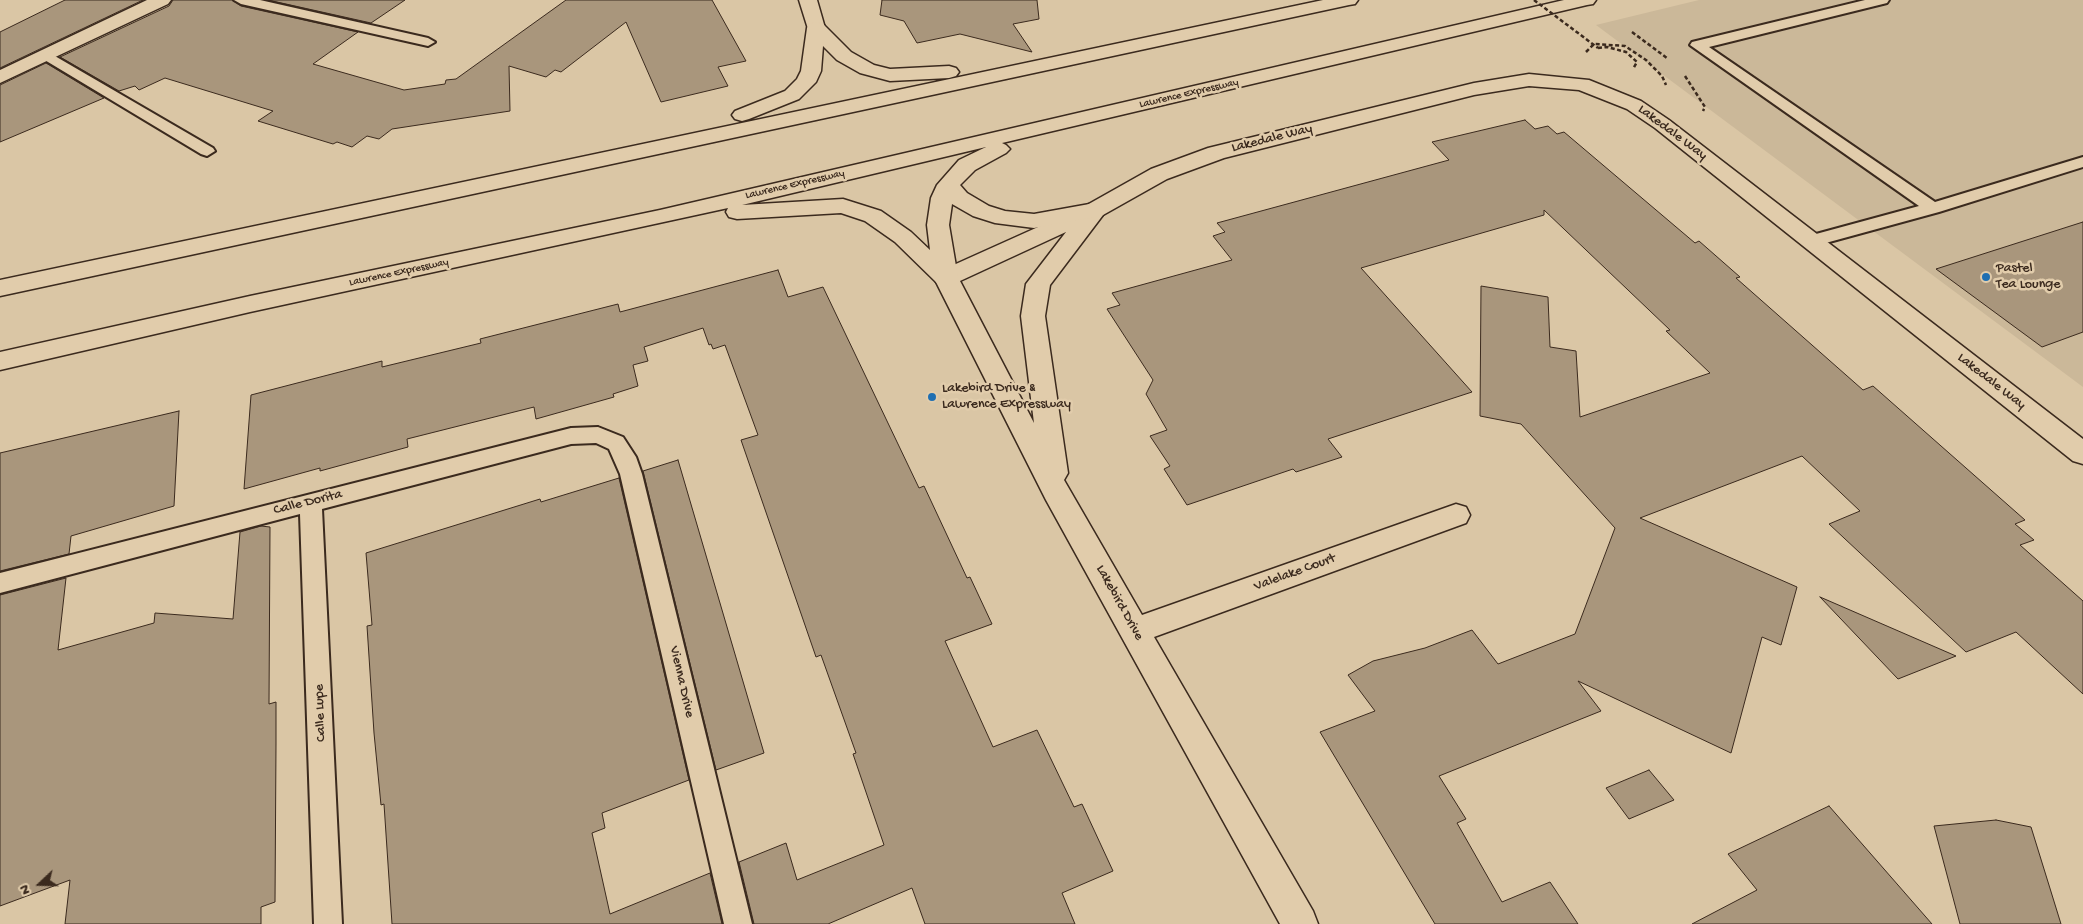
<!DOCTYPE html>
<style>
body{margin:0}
#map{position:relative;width:2083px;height:924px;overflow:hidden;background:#dac6a5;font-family:"Gochi Hand",sans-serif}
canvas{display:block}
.north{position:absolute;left:15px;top:859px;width:50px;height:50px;-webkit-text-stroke:4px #e1ccab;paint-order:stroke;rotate:249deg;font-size:14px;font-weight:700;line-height:20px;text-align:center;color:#3b2a1e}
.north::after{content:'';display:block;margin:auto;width:18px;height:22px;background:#3b2a1e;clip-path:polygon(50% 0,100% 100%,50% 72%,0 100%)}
</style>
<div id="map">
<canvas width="2083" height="924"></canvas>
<div class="north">N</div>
</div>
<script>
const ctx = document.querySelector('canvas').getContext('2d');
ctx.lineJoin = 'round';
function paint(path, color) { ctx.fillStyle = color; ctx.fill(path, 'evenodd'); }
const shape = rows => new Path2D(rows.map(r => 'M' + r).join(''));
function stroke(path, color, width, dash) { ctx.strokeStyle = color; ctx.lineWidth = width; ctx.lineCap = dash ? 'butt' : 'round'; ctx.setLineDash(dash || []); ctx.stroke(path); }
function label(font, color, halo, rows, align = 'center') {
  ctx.font = font + ' "Gochi Hand",sans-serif'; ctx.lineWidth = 5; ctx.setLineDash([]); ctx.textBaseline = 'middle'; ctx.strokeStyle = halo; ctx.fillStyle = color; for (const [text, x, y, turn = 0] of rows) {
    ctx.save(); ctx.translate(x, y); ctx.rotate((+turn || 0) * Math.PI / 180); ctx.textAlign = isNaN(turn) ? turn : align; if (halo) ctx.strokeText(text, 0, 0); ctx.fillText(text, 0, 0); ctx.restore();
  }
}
paint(shape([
 [1699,0,2083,0,2083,387,1596,25]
]), '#cbb899');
const building = shape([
 [65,0,143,0,0,68,0,32,65,0],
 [173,0,232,0,241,6,358,32,313,64,404,90,445,84,446,80,456,79,566,0,712,0,746,61,718,67,728,86,661,102,626,22,561,72,555,70,546,77,509,66,510,111,392,129,379,139,367,136,352,147,337,142,333,144,258,121,273,111,165,78,139,90,135,86,119,91,60,57,169,6,173,0],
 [268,0,405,0,371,23,268,0],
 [882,0,1037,0,1039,19,1013,24,1032,52,960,34,917,43,904,21,880,15,882,0],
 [46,63,104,98,0,142,0,85,46,63],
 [1525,120,1535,129,1548,126,1557,134,1564,132,1695,243,1699,241,1740,277,1736,278,1863,390,1873,386,2025,520,2015,524,2034,540,2020,545,2083,601,2083,694,2016,632,1966,652,1829,524,1860,511,1802,456,1640,518,1797,587,1781,645,1762,637,1731,753,1578,681,1601,711,1439,776,1466,819,1457,823,1502,902,1550,882,1578,924,1435,924,1320,732,1375,711,1348,675,1373,661,1425,648,1472,630,1498,664,1575,634,1615,528,1521,424,1480,416,1481,286,1548,297,1550,347,1576,351,1580,417,1710,373,1666,331,1670,330,1544,210,1544,215,1361,268,1472,392,1328,439,1342,457,1296,472,1293,469,1187,505,1164,469,1170,466,1150,436,1167,430,1146,394,1153,380,1107,309,1120,305,1112,293,1232,260,1213,236,1225,232,1217,223,1449,160,1432,142,1525,120],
 [2083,222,2083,332,2042,347,1936,269,2083,222],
 [778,270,788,297,823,287,919,488,924,486,967,578,970,577,992,624,945,641,993,747,1037,730,1074,807,1082,804,1113,871,1062,893,1075,924,925,924,912,888,828,924,754,924,739,862,786,843,797,880,884,845,853,754,856,753,821,655,816,657,741,440,758,435,725,345,713,349,711,344,709,345,703,328,644,347,648,361,633,365,638,386,613,394,614,397,536,419,534,407,407,439,408,447,320,471,320,468,244,489,251,395,382,361,382,367,481,343,480,339,618,304,620,312,778,270],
 [179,411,174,506,71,536,69,554,0,571,0,453,179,411],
 [678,460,764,753,716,770,643,471,678,460],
 [619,478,689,780,602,813,605,828,592,833,610,914,710,873,722,924,392,924,384,804,381,805,374,733,367,626,372,625,366,553,540,499,541,502,619,478],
 [261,526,270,527,269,704,276,702,276,744,275,902,261,907,261,924,65,924,70,880,0,906,0,595,66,578,58,650,154,623,155,613,233,619,240,532,261,526],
 [1820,597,1956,656,1898,679,1820,597],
 [1649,770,1674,800,1629,819,1606,788,1649,770],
 [1829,806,1932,924,1692,924,1757,890,1728,854,1829,806],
 [1996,820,2031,827,2061,924,1960,924,1934,826,1996,820]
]);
paint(building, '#a9967c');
stroke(building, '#3b2a1e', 1);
const service = shape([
 [234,0,260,0,428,38,435,42,428,46,241,4,234,0],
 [1865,0,1889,0,1887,3,1709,47,1935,202,2083,157,2083,167,1939,212,1811,247,1805,245,1802,241,1805,237,1919,206,1690,45,1692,42,1865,0],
 [48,52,213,148,215,151,207,156,201,154,43,59,41,56,43,53,48,52],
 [598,427,623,437,636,457,642,474,752,924,724,924,620,474,609,449,596,443,571,444,322,509,342,924,314,924,300,514,0,593,0,573,571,428,598,427]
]);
const minor = shape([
 [147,0,171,0,168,4,0,83,0,70,147,0],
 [799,0,817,0,825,28,823,32,809,32,799,0],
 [1529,74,1589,80,1641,101,1669,120,2083,439,2083,464,2073,461,1655,128,1627,109,1579,90,1529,86,1474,95,1224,158,1167,179,1103,215,1050,285,1045,316,1068,473,1064,480,1142,615,1456,504,1466,507,1470,515,1466,523,1154,637,1313,911,1318,924,1280,924,1046,500,934,278,938,272,1087,205,1151,169,1208,148,1474,83,1529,74],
 [1066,232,1026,284,1021,316,1034,423,960,281,1066,232]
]);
const trunk = shape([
 [1323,0,1358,0,1355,4,1349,5,0,296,0,280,1323,0],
 [1564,0,1596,0,1593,4,1587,5,1002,143,1006,145,1010,149,1006,153,975,170,960,185,967,193,989,206,1005,211,1034,214,1095,203,1103,205,1106,210,1103,215,1095,217,1034,228,995,223,973,216,952,204,949,225,958,278,954,284,946,286,938,284,895,242,865,221,841,213,737,219,729,217,726,212,728,208,250,312,0,370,0,352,250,296,660,210,1564,0],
 [986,147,959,160,937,185,931,198,927,225,930,250,911,232,881,211,843,199,742,205,986,147],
 [816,22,823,24,851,52,874,65,890,69,949,66,956,68,959,72,956,76,949,78,890,81,860,73,837,60,823,46,821,71,816,82,799,99,749,119,742,121,735,119,732,115,735,111,785,91,797,79,801,71,807,28,809,24,816,22]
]);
stroke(service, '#3b2a1e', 4);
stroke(minor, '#3b2a1e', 3);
stroke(trunk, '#3b2a1e', 3);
stroke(shape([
 [1632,32,1667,58],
 [1598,48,1607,47,1626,52,1637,62,1633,69],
 [1586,52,1594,44,1625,46,1646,60,1662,76,1666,85],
 [1685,76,1705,107,1703,111]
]), '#3b2a1e', 2.5, [4, 2.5]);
paint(service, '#e1ccab');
paint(minor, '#e1ccab');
paint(trunk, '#e1ccab');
stroke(shape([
 [1534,0,1598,48]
]), '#3b2a1e', 2.5, [4, 2.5]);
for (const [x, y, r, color] of [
 [1986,277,5,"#1f6fb2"],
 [932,397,5,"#1f6fb2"]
]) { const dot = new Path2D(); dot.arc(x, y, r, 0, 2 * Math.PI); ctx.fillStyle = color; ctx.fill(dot); stroke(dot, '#e1ccab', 2); }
label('11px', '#3b2a1e', '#e1ccab', [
 ["Lawrence Expressway",1189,94,-13],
 ["Lawrence Expressway",795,185,-13],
 ["Lawrence Expressway",399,273,-12]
]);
label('14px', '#3b2a1e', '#e1ccab', [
 ["Lakedale Way",1672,133,37],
 ["Lakedale Way",1272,139,-14],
 ["Lakedale Way",1991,382,38],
 ["Calle Dorita",308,503,-14],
 ["Valelake Court",1295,573,-20],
 ["Lakebird Drive",1119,603,61],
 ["Vienna Drive",681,682,77],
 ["Calle Lupe",321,713,-92]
]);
label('14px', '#3b2a1e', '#e1ccab', [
 ["Pastel",1996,269],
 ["Tea Lounge",1996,285],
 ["Lakebird Drive &",942,389],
 ["Lawrence Expressway",942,405]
], 'left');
</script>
